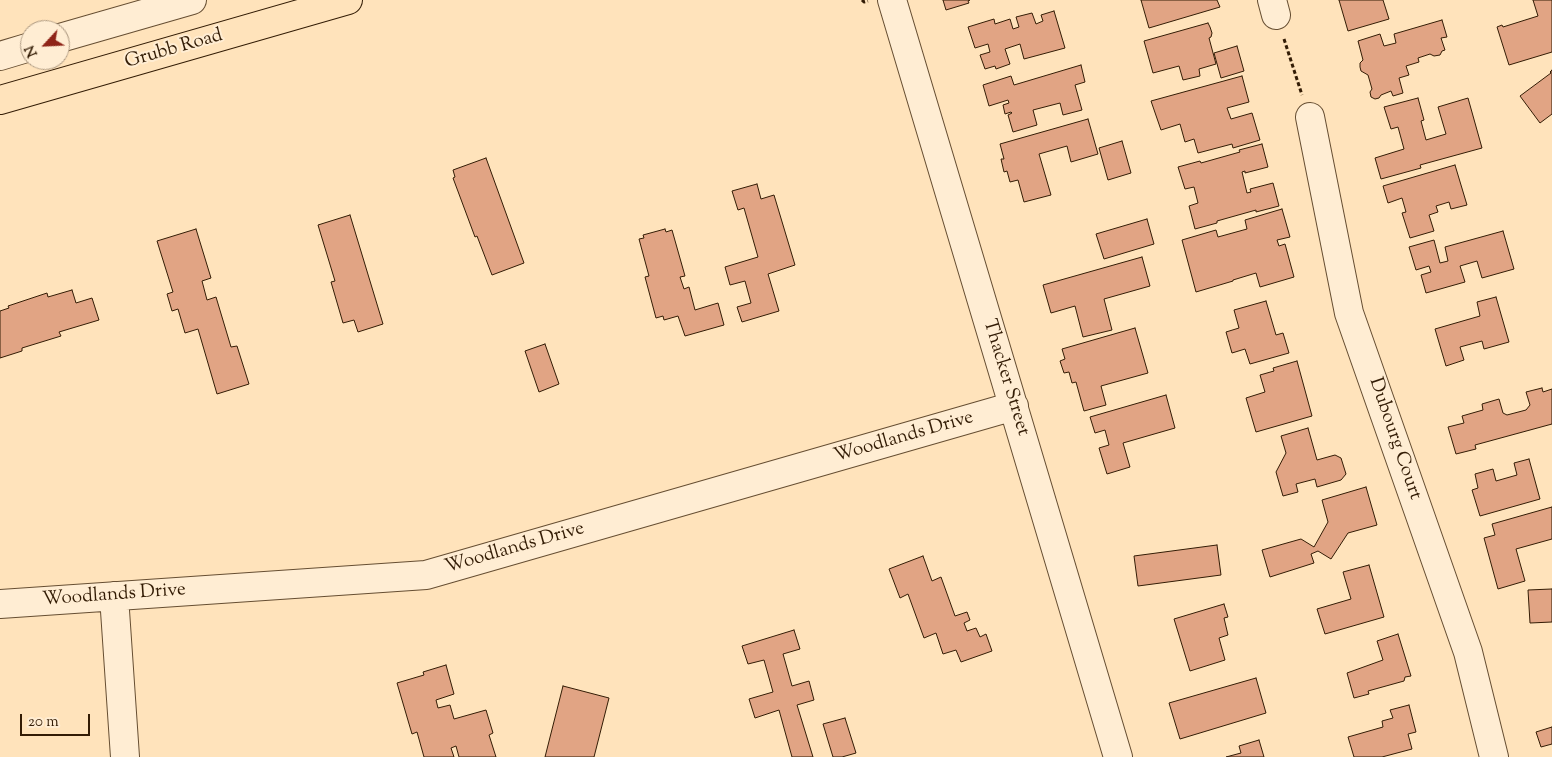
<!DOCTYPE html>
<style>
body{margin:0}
#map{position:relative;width:1552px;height:757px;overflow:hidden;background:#ffe3bb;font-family:"Sorts Mill Goudy",serif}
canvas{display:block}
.north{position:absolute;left:20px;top:20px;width:50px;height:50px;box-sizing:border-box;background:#ffedd3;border:1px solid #ad9981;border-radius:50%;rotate:245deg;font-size:14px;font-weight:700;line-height:20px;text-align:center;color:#331c05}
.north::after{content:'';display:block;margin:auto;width:18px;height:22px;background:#8f2418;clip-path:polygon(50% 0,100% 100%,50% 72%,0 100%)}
.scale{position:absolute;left:20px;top:714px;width:70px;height:22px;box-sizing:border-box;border:2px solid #331c05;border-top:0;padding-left:6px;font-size:15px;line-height:18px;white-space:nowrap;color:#331c05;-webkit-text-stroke:4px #ffedd3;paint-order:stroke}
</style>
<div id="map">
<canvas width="1552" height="757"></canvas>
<div class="north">N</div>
<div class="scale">20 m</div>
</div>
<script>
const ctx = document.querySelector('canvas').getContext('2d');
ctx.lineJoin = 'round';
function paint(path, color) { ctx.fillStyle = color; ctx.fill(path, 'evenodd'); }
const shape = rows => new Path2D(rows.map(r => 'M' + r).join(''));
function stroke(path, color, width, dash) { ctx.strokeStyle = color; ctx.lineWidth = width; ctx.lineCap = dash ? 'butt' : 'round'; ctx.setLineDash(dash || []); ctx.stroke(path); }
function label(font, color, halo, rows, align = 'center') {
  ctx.font = font + ' "Sorts Mill Goudy",serif'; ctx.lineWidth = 4; ctx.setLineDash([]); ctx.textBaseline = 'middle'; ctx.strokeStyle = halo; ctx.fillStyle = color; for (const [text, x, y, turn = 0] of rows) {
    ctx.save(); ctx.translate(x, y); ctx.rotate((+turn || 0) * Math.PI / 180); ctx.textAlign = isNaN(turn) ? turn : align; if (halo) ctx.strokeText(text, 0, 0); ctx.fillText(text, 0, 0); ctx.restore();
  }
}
const building = shape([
 [943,0,970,0,968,1,969,3,946,10,943,0],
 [1141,0,1217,0,1220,7,1149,28,1141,0],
 [1339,0,1383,0,1389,19,1348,31,1339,0],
 [1533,0,1552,0,1552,52,1509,65,1497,27,1502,25,1503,27,1538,16,1533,0],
 [1054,11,1065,48,1024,59,1020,44,1005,49,1010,64,996,69,995,66,985,69,980,55,990,52,988,44,975,48,968,27,994,19,995,24,1010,19,1013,29,1019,27,1016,17,1032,13,1036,24,1043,21,1041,15,1054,11],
 [1442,20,1447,37,1441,38,1445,50,1442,51,1440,55,1434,56,1430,54,1418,58,1419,62,1406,66,1409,75,1399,78,1403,93,1393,96,1391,91,1381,95,1379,98,1375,99,1371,97,1370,92,1372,89,1368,75,1361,71,1360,67,1360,63,1363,60,1358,41,1380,34,1384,46,1396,43,1394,34,1442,20],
 [1208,23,1210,27,1212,33,1211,37,1209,38,1216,64,1199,69,1200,76,1183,80,1179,66,1153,73,1144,41,1208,23],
 [1237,46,1244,71,1221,78,1214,53,1237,46],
 [1081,65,1085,82,1075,85,1082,110,1063,115,1060,103,1033,110,1037,125,1013,132,1008,115,1012,113,1011,112,1005,114,1003,105,1009,103,1008,100,989,106,983,85,1011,76,1014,85,1081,65],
 [1552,70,1552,114,1540,123,1520,96,1551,73,1550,72,1552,70],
 [1242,76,1249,102,1227,108,1231,119,1252,113,1260,140,1233,148,1232,144,1198,153,1194,139,1185,142,1180,124,1161,130,1151,101,1242,76],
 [1418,98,1424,120,1421,121,1426,140,1446,134,1438,107,1468,98,1482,148,1420,165,1421,168,1381,179,1375,158,1404,149,1398,127,1391,129,1384,107,1418,98],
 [1088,119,1098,154,1071,162,1067,146,1039,154,1051,195,1024,202,1018,180,1010,182,1007,171,1004,172,1001,159,1004,159,1000,144,1088,119],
 [1122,141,1131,173,1108,180,1099,148,1122,141],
 [1262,144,1268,167,1245,173,1245,171,1242,172,1247,193,1251,192,1250,189,1273,183,1279,206,1256,212,1256,210,1217,221,1217,223,1195,229,1189,206,1198,203,1194,187,1185,189,1178,167,1200,161,1201,163,1240,152,1239,150,1262,144],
 [486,158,524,263,492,275,477,236,475,237,453,178,455,177,453,170,486,158],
 [1455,165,1467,205,1451,209,1449,202,1436,206,1438,212,1429,215,1434,231,1410,238,1402,213,1406,212,1402,198,1388,203,1383,186,1455,165],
 [757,184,761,199,774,195,795,265,768,274,779,311,742,322,737,307,751,303,745,281,730,285,725,267,758,257,744,208,738,210,732,191,757,184],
 [1282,209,1290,237,1277,240,1279,246,1285,244,1294,277,1260,287,1256,273,1233,280,1233,281,1196,292,1182,240,1216,230,1218,237,1247,229,1245,220,1282,209],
 [350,215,383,324,358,332,354,320,343,323,331,282,335,281,318,225,350,215],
 [1147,219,1154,244,1104,259,1096,234,1147,219],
 [196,229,211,278,202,281,207,300,216,297,231,347,237,346,249,384,217,394,198,329,185,333,178,309,172,311,167,294,173,292,157,241,196,229],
 [665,229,666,232,672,230,685,276,680,277,684,289,689,287,695,310,718,303,724,325,685,336,678,316,664,320,663,316,656,318,645,277,649,276,639,239,644,238,643,235,665,229],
 [1503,231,1514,269,1482,278,1477,261,1460,266,1465,282,1426,293,1421,275,1431,272,1429,266,1416,270,1409,247,1434,240,1440,263,1448,261,1445,247,1503,231],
 [1142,257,1150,286,1104,299,1112,330,1083,337,1075,306,1051,313,1043,285,1142,257],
 [72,290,76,303,92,298,99,320,59,332,61,336,22,348,22,351,0,358,0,311,9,308,8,306,47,293,48,297,72,290],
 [1496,297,1509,342,1484,349,1482,341,1460,347,1464,360,1446,366,1435,329,1480,316,1477,302,1496,297],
 [1266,301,1276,335,1283,333,1289,353,1250,364,1245,349,1232,353,1226,332,1239,328,1234,310,1266,301],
 [1135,328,1148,373,1101,386,1106,405,1084,411,1076,382,1072,383,1069,372,1064,373,1060,361,1065,359,1062,349,1135,328],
 [545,344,559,384,539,392,525,351,545,344],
 [1297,361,1312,416,1256,432,1246,398,1265,392,1260,375,1274,371,1273,368,1297,361],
 [1542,388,1543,392,1552,389,1552,424,1475,445,1476,449,1456,454,1448,427,1464,423,1462,416,1483,410,1482,404,1499,399,1503,413,1507,415,1526,410,1530,405,1526,392,1542,388],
 [1166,395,1175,428,1123,443,1130,467,1107,474,1099,448,1109,445,1105,430,1095,433,1090,417,1166,395],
 [1308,428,1317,460,1335,455,1341,458,1346,474,1341,480,1317,487,1315,479,1296,484,1298,492,1283,496,1276,472,1286,453,1281,436,1308,428],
 [1529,459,1540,499,1480,516,1472,490,1478,488,1475,474,1493,469,1496,481,1517,475,1514,463,1529,459],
 [1366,487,1377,525,1348,533,1331,559,1318,551,1311,554,1314,563,1270,577,1262,550,1301,539,1314,547,1328,522,1322,500,1366,487],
 [1552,507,1552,539,1516,549,1525,581,1498,589,1484,538,1495,535,1492,524,1552,507],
 [1217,545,1221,575,1138,586,1134,556,1217,545],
 [923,556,932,581,941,577,955,616,967,612,970,620,964,623,967,631,976,628,980,637,986,634,992,651,961,662,956,650,943,654,936,633,924,638,908,594,900,598,889,569,923,556],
 [1369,565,1384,617,1325,634,1317,609,1351,599,1343,572,1369,565],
 [1552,589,1552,622,1530,623,1528,590,1552,589],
 [1224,604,1228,617,1224,618,1228,635,1219,638,1225,660,1190,671,1174,619,1224,604],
 [794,630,800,649,783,654,792,686,809,681,814,700,797,705,813,757,792,757,779,710,755,718,749,699,773,692,764,660,748,664,742,646,794,630],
 [1398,634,1411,676,1405,677,1404,681,1368,691,1369,694,1354,698,1347,673,1383,660,1377,641,1398,634],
 [446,665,454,694,436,700,438,708,450,705,454,719,486,710,493,733,489,735,496,757,459,757,456,746,451,748,454,757,424,757,417,732,412,734,397,683,424,675,423,672,446,665],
 [1256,678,1266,713,1180,739,1169,703,1256,678],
 [563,686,609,698,594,757,545,757,563,686],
 [1409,705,1416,732,1408,734,1412,749,1382,757,1354,757,1348,737,1383,727,1382,721,1393,718,1390,710,1409,705],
 [845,718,856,753,842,757,833,757,823,724,845,718],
 [1552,727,1552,744,1541,747,1536,732,1552,727],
 [1259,740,1264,757,1226,757,1241,753,1239,746,1259,740]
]);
paint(building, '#e1a484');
stroke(building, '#331c05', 1);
const minor = shape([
 [892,0,1118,757],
 [1272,0,1276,15],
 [60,38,192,0],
 [0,56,30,47],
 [1310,117,1349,313,1468,652,1494,757],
 [114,596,125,757],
 [0,604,426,575,1014,406]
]);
const major = shape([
 [0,100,348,0]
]);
stroke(minor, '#664e32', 30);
stroke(major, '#331c05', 30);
stroke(shape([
 [862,0,864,2,868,1],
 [1284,39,1302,95]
]), '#331c05', 3, [4, 2.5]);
stroke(minor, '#ffedd3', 28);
stroke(major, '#ffe3bb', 28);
label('19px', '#331c05', '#ffedd3', [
 ["Grubb Road",174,50,-16],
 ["Thacker Street",1005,378,73],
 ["Woodlands Drive",904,438,-16],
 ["Dubourg Court",1394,439,71],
 ["Woodlands Drive",515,549,-16],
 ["Woodlands Drive",114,596,-4]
]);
</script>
